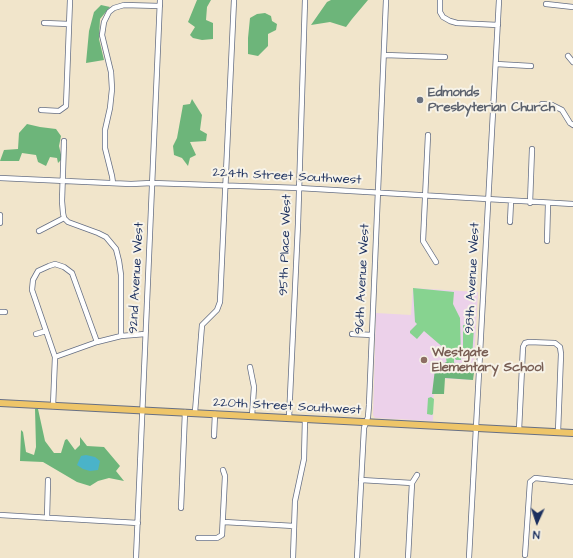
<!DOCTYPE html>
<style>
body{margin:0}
#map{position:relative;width:573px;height:558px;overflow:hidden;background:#f1e5cb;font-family:"Architects Daughter",sans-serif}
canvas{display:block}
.north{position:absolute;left:517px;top:502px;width:40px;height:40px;-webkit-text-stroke:3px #f7f3e8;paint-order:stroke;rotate:183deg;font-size:11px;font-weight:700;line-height:16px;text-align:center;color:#1b2f5e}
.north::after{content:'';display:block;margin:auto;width:14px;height:18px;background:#1b2f5e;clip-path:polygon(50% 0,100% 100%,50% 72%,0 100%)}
</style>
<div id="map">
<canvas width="573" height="558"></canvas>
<div class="north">N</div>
</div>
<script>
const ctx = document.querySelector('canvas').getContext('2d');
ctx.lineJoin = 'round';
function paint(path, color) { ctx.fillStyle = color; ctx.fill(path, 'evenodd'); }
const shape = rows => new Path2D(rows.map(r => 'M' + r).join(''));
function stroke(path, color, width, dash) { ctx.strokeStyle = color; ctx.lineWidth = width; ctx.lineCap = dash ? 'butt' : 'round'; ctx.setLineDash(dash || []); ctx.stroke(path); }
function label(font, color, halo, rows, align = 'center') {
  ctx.font = font + ' "Architects Daughter",sans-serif'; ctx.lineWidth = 4; ctx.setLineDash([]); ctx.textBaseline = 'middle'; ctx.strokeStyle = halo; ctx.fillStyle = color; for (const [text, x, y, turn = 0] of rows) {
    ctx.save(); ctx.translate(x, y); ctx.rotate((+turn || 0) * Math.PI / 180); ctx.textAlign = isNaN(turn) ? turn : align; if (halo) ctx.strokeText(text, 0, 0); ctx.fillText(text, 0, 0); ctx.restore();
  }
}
paint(shape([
 [413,288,478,292,473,380,434,378,433,421,375,418,373,415,376,313,411,315]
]), '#ecd1ea');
paint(shape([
 [413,288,454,292,453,304,460,318,461,360,456,360,454,357,454,363,447,364,446,358,452,355,424,331,417,339,410,333,410,331,417,324,415,322],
 [463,325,474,327,472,358,463,357],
 [431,397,434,399,433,414,432,415,427,414,428,398]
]), '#87d390');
paint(shape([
 [197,0,211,0,207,7,206,20,213,23,213,39,202,40,193,38,190,35,195,27,188,22],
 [331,0,368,0,352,19,346,27,330,22,311,25,327,2],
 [101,5,110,7,100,19,99,39,104,60,86,63,89,31,94,12],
 [265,13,271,16,272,21,277,24,276,30,268,34,268,46,258,56,248,54,248,38,250,18,257,14],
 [192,99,202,115,200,130,207,134,206,141,190,142,196,155,190,158,188,166,182,158,174,155,173,146,177,138,183,105,190,104],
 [27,124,40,127,56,129,61,136,59,146,62,159,58,163,57,158,50,157,46,166,38,162,36,155,22,153,19,161,0,161,4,150,18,149,19,133],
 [446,362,475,365,473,380,445,378,444,394,432,394,435,369],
 [35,409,38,409,45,441,54,453,61,453,65,440,67,439,75,450,80,445,80,437,87,446,104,447,120,466,116,471,124,481,109,478,98,481,90,486,77,482,43,462,20,461,21,430,23,432,26,452,34,455,36,447]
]), '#6db57a');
paint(shape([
 [86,455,95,457,100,461,98,470,90,471,83,469,77,465,81,456]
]), '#4ab3c9');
const minor = shape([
 [440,0,440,12,443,17,450,21,457,23,498,25],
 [546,4,573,7],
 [44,23,69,24],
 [384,55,445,57],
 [568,56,573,62],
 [496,64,531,66],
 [542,104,552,105,562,110,570,123,573,125],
 [41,110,59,111,66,106,70,0],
 [428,135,423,241,436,262],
 [64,141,62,201,63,213,64,218,68,222,98,233,106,237,116,249,119,261,121,275,121,336],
 [0,178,131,184,152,183,299,188,573,204],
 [113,183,112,176,105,148,105,130,110,108,112,89,111,72,102,35,104,22,109,12,114,8,124,5,160,6],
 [530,203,532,149],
 [0,215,0,223],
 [510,222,511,201],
 [39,231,64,218],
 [547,241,548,204],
 [0,312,5,312],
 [36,334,46,331],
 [352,334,372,335],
 [55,357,97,342,121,336,145,334],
 [250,367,254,387,252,416],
 [53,406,55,357,32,290,33,280,38,271,49,266,55,264,64,267,72,273,97,342],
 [195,412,202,325,217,310,220,302,234,0],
 [289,418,298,224,305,0],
 [519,430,523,347,525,343,529,342,555,343,560,347,561,354,558,432],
 [214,436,215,414],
 [361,480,412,483],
 [181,508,185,412],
 [0,515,138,523],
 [47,518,48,480],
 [224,522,294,526],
 [198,538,217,538,222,535,225,476,223,470],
 [525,555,530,482,535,478,573,482],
 [136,558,160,0],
 [293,558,295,501,304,459,305,419],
 [357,558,364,428,368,417,369,405,386,0],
 [408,558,412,483,417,475],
 [469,558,499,0]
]);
const major = shape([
 [0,403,573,433]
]);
stroke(minor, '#666f84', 6);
stroke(major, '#666f84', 8);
stroke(minor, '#fff', 4.5);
stroke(major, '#eec569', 6);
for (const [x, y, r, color] of [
 [420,100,4,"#6b7280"],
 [424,360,4,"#8d6e63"]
]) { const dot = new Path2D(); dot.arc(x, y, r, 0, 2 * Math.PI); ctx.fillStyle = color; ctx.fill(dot); stroke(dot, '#f7f3e8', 1.5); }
label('bold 13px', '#5b616d', '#f7f3e8', [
 ["Edmonds",428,93],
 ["Presbyterian Church",428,108]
], 'left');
label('13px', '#1b2f5e', '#f7f3e8', [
 ["224th Street Southwest",287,177,3],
 ["95th Place West",286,245,-88],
 ["92nd Avenue West",137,278,-87],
 ["98th Avenue West",473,278,-87],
 ["96th Avenue West",363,279,-87],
 ["220th Street Southwest",287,407,3]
]);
label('bold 13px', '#785e54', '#f7f3e8', [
 ["Westgate",432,353],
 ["Elementary School",432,368]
], 'left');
</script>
